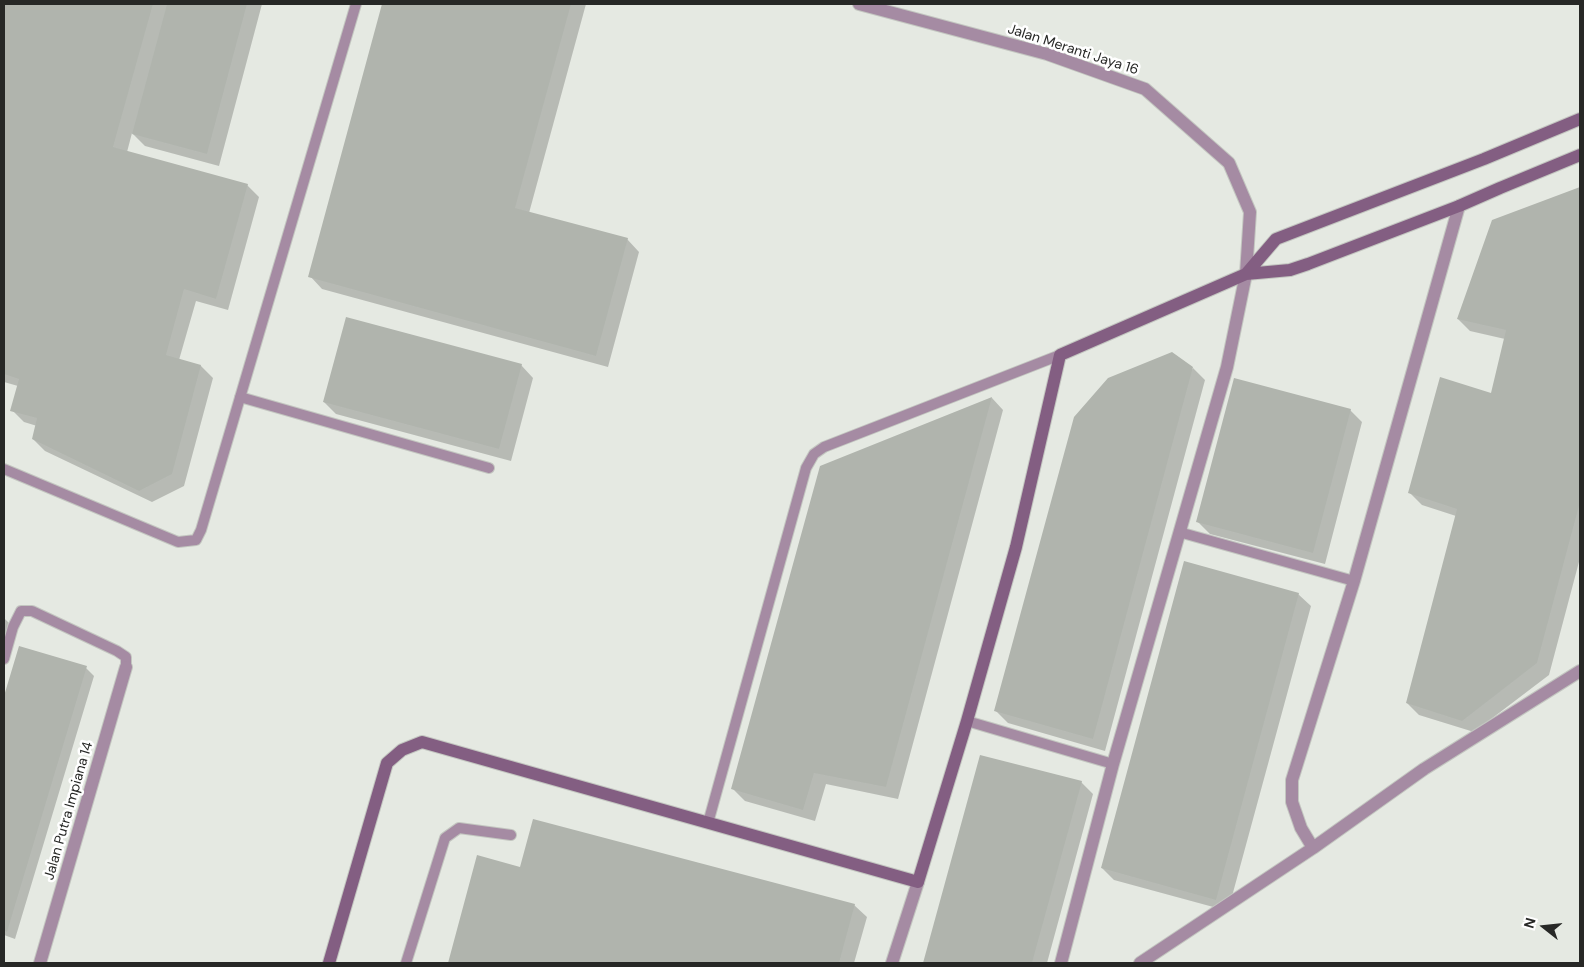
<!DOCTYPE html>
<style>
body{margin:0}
#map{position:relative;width:1584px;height:967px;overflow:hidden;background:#e5e9e2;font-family:"DM Sans",sans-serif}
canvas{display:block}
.frame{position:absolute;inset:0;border:5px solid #272826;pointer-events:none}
.north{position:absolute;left:1519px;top:902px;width:50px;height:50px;-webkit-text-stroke:4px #fff;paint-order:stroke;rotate:286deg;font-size:14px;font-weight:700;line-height:20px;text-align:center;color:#272826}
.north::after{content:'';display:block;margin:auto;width:18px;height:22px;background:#272826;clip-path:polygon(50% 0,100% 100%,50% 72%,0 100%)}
</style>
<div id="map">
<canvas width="1584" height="967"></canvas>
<div class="frame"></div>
<div class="north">N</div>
</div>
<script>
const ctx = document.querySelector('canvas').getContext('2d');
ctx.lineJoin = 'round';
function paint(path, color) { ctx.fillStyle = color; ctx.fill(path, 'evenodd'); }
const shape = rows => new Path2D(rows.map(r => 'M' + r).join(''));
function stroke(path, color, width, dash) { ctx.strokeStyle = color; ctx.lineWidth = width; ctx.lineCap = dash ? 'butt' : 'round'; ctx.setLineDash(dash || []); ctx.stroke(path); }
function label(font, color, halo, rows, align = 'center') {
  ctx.font = font + ' "DM Sans",sans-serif'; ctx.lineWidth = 5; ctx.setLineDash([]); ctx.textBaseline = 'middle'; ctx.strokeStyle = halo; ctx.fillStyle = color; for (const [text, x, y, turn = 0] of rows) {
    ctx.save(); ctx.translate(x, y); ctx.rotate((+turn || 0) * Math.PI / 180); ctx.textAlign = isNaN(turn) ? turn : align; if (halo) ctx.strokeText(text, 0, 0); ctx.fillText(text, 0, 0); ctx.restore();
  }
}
paint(shape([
 [4,4,262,4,219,166,145,146,132,133,127,152,247,185,259,197,228,310,196,301,179,360,201,366,213,378,184,486,152,502,45,451,33,439,37,426,24,422,12,410,18,386,4,382],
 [383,4,586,4,529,213,627,239,639,252,608,367,322,289,310,276],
 [1580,188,1580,558,1549,675,1474,732,1419,715,1407,703,1456,516,1422,505,1410,493,1492,395,1505,339,1470,331,1458,319,1493,221],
 [521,365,533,378,511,461,336,414,324,402],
 [1193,368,1205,380,1105,751,1008,723,996,711],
 [992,398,1003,410,898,799,826,784,815,821,745,801,733,789,821,467],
 [1350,410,1362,422,1325,564,1210,534,1198,522],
 [1298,594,1311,606,1228,911,1114,880,1102,868],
 [4,618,10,624,4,644],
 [20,647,86,668,94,676,15,939,4,935,4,700],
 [981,756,1081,782,1093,794,1047,963,925,963],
 [478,857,521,868,854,905,867,917,854,963,450,963]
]), '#0003');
paint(shape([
 [4,4,153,4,113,147,248,184,216,299,184,289,166,355,201,365,172,474,139,491,32,439,37,418,10,411,19,379,4,374],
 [167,4,247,4,207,154,132,134],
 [382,4,571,4,515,208,628,238,596,356,308,277],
 [1580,187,1580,502,1537,663,1462,721,1406,703,1457,509,1408,493,1440,377,1491,393,1506,330,1457,319,1492,220],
 [346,317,522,364,499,449,323,402],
 [1172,352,1193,367,1093,739,994,711,1074,417,1108,378],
 [1234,378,1351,409,1313,553,1196,522],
 [992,397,886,787,814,773,803,810,731,789,820,466],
 [1184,561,1299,593,1216,900,1101,868],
 [19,646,87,666,7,932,4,930,4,696],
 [980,755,1082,781,1032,963,923,963],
 [533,819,855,904,839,963,448,963,477,855,520,867]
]), '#b0b4ad');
const lane = shape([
 [240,397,489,468],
 [4,469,178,542,196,540,201,530,356,4],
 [1179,532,1354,581],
 [4,659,13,627,21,611,32,611,117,651,126,657,126,667],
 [967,721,1113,764],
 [708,823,806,468,814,454,824,447,1060,355],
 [406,963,445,838,459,828,511,835]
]);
const street = shape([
 [859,4,1047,54,1145,89,1229,163,1250,212,1246,274,1227,367,1113,764,1061,963],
 [1313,848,1301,828,1292,802,1292,780,1354,581,1459,206],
 [40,963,126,667],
 [892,963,918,882],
 [1140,963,1313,848,1424,769,1580,671]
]);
const secondary = shape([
 [1246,274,1276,239,1484,159,1580,119],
 [329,963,387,763,402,750,422,742,918,882,967,721,1016,547,1060,355,1246,274,1290,270,1308,264,1459,206,1500,188,1580,155]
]);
stroke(lane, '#c3c6c0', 12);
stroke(street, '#c3c6c0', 14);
stroke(secondary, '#c3c6c0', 14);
stroke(lane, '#a58ba3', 10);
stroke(street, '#a58ba3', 12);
stroke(secondary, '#835e82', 12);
label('14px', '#272826', '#fff', [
 ["Jalan Meranti Jaya 16",1073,50,18],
 ["Jalan Putra Impiana 14",69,811,-74]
]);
</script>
